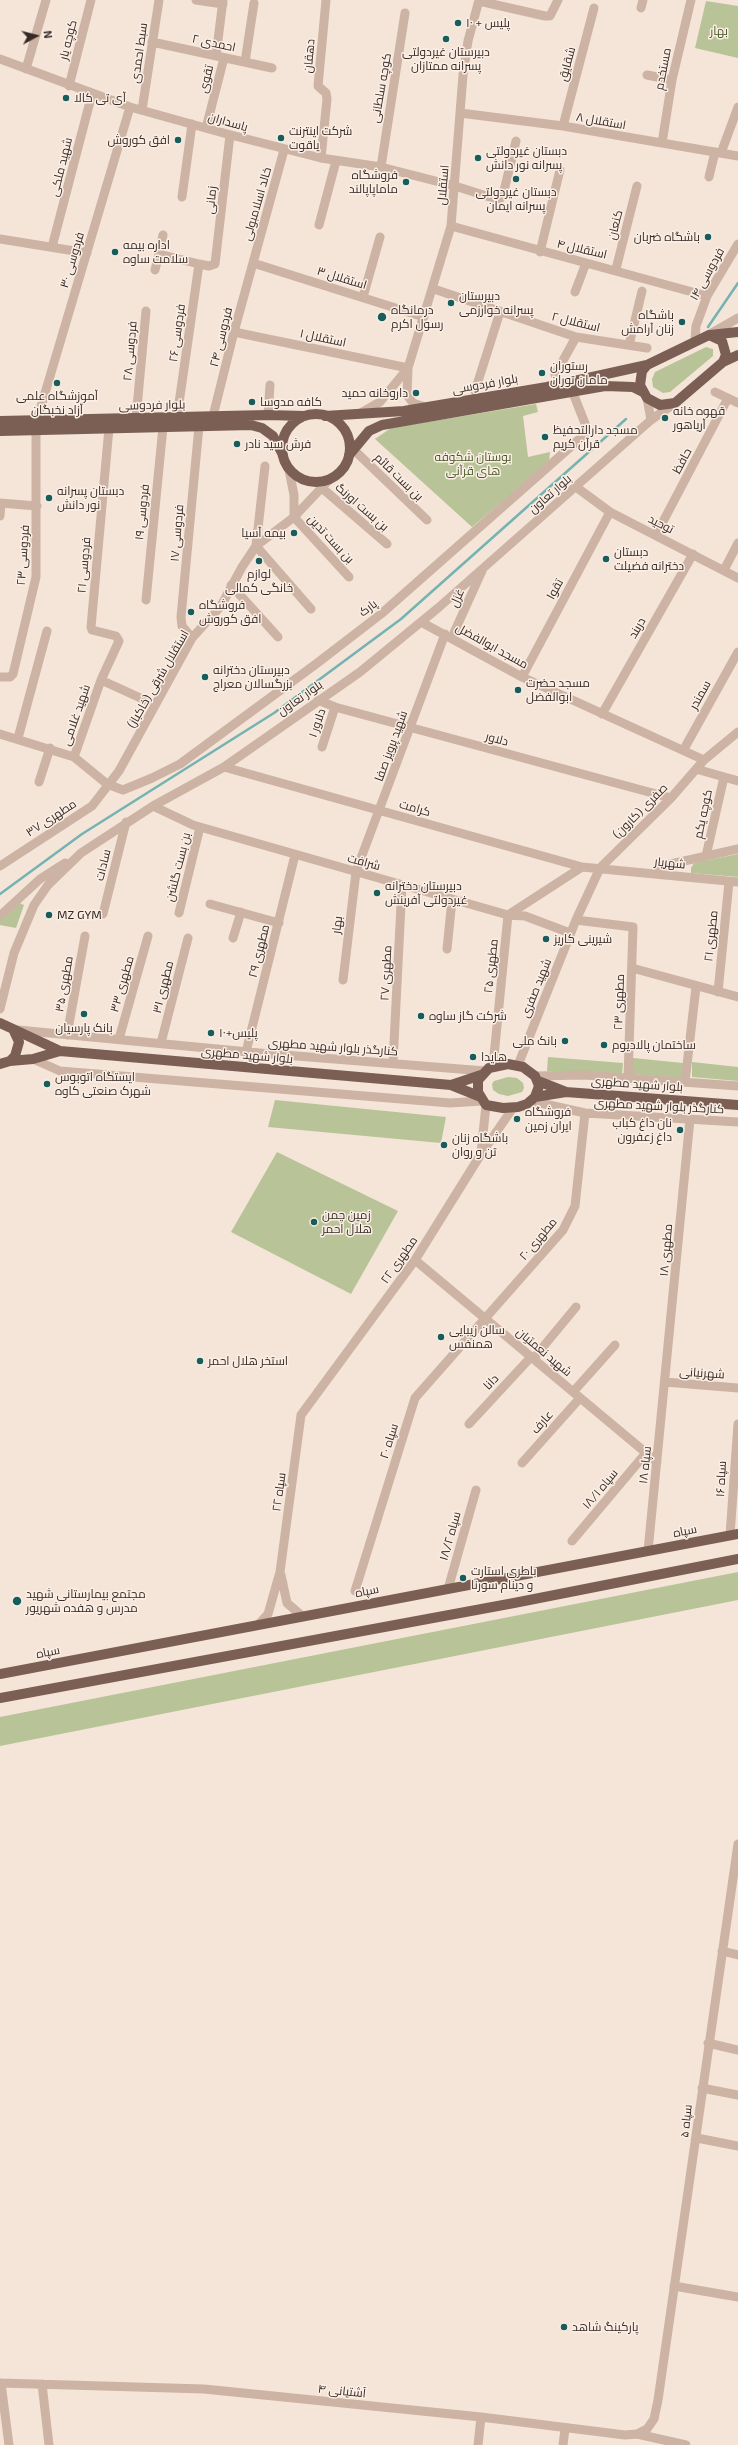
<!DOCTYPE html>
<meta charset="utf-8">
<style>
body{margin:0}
#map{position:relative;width:738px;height:2445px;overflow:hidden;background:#f4e5d8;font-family:"Exo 2",sans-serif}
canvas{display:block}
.north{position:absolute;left:16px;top:16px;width:40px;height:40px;-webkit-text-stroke:3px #fbefe5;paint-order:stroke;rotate:83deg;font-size:11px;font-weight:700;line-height:16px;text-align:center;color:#372a26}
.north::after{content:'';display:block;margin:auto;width:14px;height:18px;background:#372a26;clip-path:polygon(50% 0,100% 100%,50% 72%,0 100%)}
</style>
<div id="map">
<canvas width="738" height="2445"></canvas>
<div class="north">N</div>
</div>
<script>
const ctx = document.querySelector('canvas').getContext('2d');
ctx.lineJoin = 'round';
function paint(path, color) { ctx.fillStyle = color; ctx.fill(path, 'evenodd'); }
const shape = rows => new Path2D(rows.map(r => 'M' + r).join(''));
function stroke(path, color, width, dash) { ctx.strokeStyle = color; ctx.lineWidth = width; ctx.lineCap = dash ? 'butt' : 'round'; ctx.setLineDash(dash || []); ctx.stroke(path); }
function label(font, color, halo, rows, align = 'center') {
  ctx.font = font + ' "Exo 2",Cairo,sans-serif'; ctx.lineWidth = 3; ctx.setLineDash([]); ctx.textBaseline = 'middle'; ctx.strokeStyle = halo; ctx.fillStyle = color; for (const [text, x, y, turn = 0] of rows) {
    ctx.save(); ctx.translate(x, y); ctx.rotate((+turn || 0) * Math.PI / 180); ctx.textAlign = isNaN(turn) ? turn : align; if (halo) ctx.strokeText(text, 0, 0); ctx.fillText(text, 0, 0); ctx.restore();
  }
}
paint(shape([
 [706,1,738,6,738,58,695,48],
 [706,347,713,349,713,356,670,392,663,393,653,387,652,379,655,372],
 [536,404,538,412,523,416,528,457,550,452,549,462,472,527,375,439,391,428],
 [738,854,738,877,691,873,691,868,694,863],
 [19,903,24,905,16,928,0,925,0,920],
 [548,1057,623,1063,622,1074,547,1071],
 [633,1058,683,1063,682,1078,631,1074],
 [692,1062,738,1067,738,1081,692,1077],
 [508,1077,517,1078,523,1083,524,1088,522,1092,508,1096,499,1094,493,1090,492,1084,494,1081],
 [275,1100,446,1117,441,1143,268,1127],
 [277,1152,398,1211,351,1294,231,1232],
 [738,1572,738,1600,0,1746,0,1717]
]), '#b8c497');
stroke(shape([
 [708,327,738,283],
 [0,894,82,834,274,713,401,619,626,419]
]), '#74b3b2', 2.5);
stroke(shape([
 [196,0,223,4],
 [479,1,545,16,550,16,558,0],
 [641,8,643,0],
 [152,42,272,68],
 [216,56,223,0],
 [0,59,130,107,227,134,321,158,381,167,455,186,496,199,501,198,503,195,516,141],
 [245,62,254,3],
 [26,69,46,0],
 [647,75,672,80],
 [69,86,91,0],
 [142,110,159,0],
 [460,113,563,126,738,156],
 [563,126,594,8],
 [206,128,224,58],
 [662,143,672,80,691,0],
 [721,153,738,107],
 [321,158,327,99,326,93,318,86,326,0],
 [381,167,405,13],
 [709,177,715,152],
 [182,197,192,124],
 [319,225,336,161],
 [451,226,707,296],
 [0,239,87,253],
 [52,247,92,94],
 [540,252,560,170],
 [159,254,163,235],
 [253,263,424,317],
 [616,269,637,186],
 [155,270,159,254,199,264],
 [434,289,576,337,647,348],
 [575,292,586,263],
 [363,297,380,237],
 [234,332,408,368],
 [710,334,738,318],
 [695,340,696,326,707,296,738,244],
 [629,345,642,291],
 [555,375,576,337],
 [475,391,500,312],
 [715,392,738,403],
 [647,398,651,420],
 [425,407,413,403,407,395,408,368,451,226,463,75,468,41,479,0],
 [359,414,380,402,408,368],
 [268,415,270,385],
 [213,416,234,332,284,150],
 [177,417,199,264,209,266,215,264,230,135],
 [136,418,146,311],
 [37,420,130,107],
 [354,450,427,520],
 [265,466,256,546,311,609],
 [289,470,294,495,294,517],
 [576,487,610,512,738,578],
 [322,488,387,544],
 [0,503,37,506],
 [0,516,1,503],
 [294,517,349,577],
 [656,535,728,398],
 [724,570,738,543],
 [231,585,278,637],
 [146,600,163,427],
 [421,622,522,677,704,760],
 [452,637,482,571],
 [192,638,182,626,181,617,199,426],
 [0,677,10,677,13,674,36,577,36,430],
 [522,677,610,512],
 [101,680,147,701],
 [318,700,335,707,671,798],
 [602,714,693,554],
 [0,734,74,757,107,784,123,790,152,778,180,764,316,664,381,614,584,435,587,431,586,426,573,393],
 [18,738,47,631],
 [322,747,335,707],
 [684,749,738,652],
 [74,757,101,680,119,641,116,636,92,630,91,627,109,428],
 [224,767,582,867,738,882],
 [696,769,738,781],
 [39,782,50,748],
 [153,806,193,825,508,915,525,916,570,933],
 [706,856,724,777],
 [0,866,92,806,119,771,192,638,221,606,242,567,256,546,294,517,329,480],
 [358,866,445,634],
 [657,874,662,866,738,849],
 [210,904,279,923],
 [179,913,200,827],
 [103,914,126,822],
 [0,916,40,879,65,863],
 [576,920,633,927,628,1078],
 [233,938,241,912],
 [447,949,452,900],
 [632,968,738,997],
 [343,980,356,872],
 [718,992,729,882],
 [0,1009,14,953,34,905,48,885,81,853,153,806,224,767,360,672,438,608,651,420,675,403],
 [18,1030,259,1053,485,1071],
 [67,1035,85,936],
 [119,1039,148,936],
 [161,1043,188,938],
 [246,1052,295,855],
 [33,1059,60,1071,450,1103,482,1101],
 [393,1063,402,885],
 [518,1065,576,920,600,868,671,798,704,760,738,732],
 [493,1066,508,915,582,867],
 [535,1076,585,1075,738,1086],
 [685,1082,696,987],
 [531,1101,585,1113,738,1122],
 [481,1153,486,1105],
 [415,1260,657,1462],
 [533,1359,576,1307],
 [665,1382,738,1388],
 [573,1392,615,1345],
 [469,1424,531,1357],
 [522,1463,580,1398],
 [730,1535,738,1424],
 [572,1541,646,1453],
 [648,1551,690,1119],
 [281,1575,287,1603,302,1616],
 [448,1589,476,1490],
 [355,1591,415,1398,563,1230,575,1206,585,1113],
 [258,1625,268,1614,280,1572,301,1415,415,1260,481,1154,513,1108],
 [722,1951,738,1955],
 [708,2043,738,2050],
 [702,2088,738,2095],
 [697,2138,738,2146],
 [674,2286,738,2297],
 [0,2383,204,2389,481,2417,625,2435,637,2434,647,2429,654,2419,658,2400,738,1844],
 [1,2383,9,2445],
 [42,2384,49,2445],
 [637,2434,686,2445],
 [478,2445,481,2417],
 [563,2445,565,2429]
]), '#cdb3a3', 9);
stroke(shape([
 [709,335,722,341,726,355,723,362,675,403,660,405,647,398,640,385,642,371,647,365,709,335],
 [710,335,738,332],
 [723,362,738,355],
 '282 448a34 34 0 1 1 68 0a34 34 0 1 1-68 0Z',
 [325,416,404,411,547,387,647,365],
 [0,421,268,415,304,416],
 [0,431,251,425,262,428,273,436,283,455],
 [349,455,369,431,382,425,605,386,633,387,643,392],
 [0,1023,13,1029,19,1042,15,1056,10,1061,0,1064],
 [13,1029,60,1051],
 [10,1061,33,1059,60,1051,451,1085,481,1075],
 [508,1064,523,1067,535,1076,539,1086,535,1097,527,1104,518,1107,503,1108,486,1105,478,1092,478,1080,489,1068,508,1064],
 [538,1081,566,1092],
 [451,1085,481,1097],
 [535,1097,566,1092,738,1105],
 [0,1674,738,1534],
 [0,1698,514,1603,738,1559]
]), '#7b5f55', 10);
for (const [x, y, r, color] of [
 [458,23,4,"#175d5c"],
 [446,39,4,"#175d5c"],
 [66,98,4,"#175d5c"],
 [281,138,4,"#175d5c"],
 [178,140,4,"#175d5c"],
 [478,158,4,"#175d5c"],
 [516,179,4,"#175d5c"],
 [406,182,4,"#175d5c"],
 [708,237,4,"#175d5c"],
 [115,252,4,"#175d5c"],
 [451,303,4,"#175d5c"],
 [382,317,5,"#175d5c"],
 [682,322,4,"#175d5c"],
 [542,373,4,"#175d5c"],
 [57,383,4,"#175d5c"],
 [416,393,4,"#175d5c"],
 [252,402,4,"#175d5c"],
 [665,418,4,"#175d5c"],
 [545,437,4,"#175d5c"],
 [237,444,4,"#175d5c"],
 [49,498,4,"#175d5c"],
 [294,533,4,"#175d5c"],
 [606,559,4,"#175d5c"],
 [259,561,4,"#175d5c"],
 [191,612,4,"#175d5c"],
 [205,677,4,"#175d5c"],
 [518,690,4,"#175d5c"],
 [377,893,4,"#175d5c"],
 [49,915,4,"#175d5c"],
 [546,939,4,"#175d5c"],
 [84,1014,4,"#175d5c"],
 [421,1016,4,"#175d5c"],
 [211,1033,4,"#175d5c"],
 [565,1041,4,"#175d5c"],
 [604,1045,4,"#175d5c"],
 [473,1057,4,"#175d5c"],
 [47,1084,4,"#175d5c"],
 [517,1119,4,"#175d5c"],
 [680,1130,4,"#175d5c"],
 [444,1145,4,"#175d5c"],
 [314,1222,4,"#175d5c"],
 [441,1337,4,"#175d5c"],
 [200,1361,4,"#175d5c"],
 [463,1578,4,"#175d5c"],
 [17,1601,5,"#175d5c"],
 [564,2327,4,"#175d5c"]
]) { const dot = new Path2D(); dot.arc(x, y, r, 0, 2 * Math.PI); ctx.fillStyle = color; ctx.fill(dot); stroke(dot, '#fbefe5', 1.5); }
label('12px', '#372a26', '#fbefe5', [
 ["پلیس + ۱۰",466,23],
 ["دبیرستان غیردولتی",446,52,"center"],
 ["پسرانه ممتازان",446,66,"center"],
 ["آی تی کالا",74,98],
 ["شرکت اینترنت",289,131],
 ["یاقوت",289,145],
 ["افق کوروش",170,140,"right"],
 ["دبستان غیردولتی",486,151],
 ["پسرانه نور دانش",486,165],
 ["فروشگاه",398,175,"right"],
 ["ماماپاپالند",398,189,"right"],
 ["دبستان غیردولتی",516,192,"center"],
 ["پسرانه ایمان",516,206,"center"],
 ["باشگاه ضربان",700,237,"right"],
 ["اداره بیمه",123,245],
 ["سلامت ساوه",123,259],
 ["دبیرستان",459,296],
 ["پسرانه خوارزمی",459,310],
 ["درمانگاه",391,310],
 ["رسول اکرم",391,324],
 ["باشگاه",674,315,"right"],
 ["زنان آرامش",674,329,"right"],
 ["رستوران",550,366],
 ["مامان توران",550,380],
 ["داروخانه حمید",408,393,"right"],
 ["آموزشگاه علمی",57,396,"center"],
 ["آزاد نخبگان",57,410,"center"],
 ["کافه مدوسا",260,402],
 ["قهوه خانه",673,411],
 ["آریاهور",673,425],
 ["مسجد دارالتحفیظ",553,430],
 ["قرآن کریم",553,444],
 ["فرش سید نادر",245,444],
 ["دبستان پسرانه",57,491],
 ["نور دانش",57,505],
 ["بیمه آسیا",286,533,"right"],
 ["دبستان",614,552],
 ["دخترانه فضیلت",614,566],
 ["لوازم",259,574,"center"],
 ["خانگی کمالی",259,588,"center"],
 ["فروشگاه",199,605],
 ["افق کوروش",199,619],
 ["دبیرستان دخترانه",213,670],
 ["بزرگسالان معراج",213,684],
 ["مسجد حضرت",526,683],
 ["ابوالفضل",526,697],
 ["دبیرستان دخترانه",385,886],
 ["غیردولتی آفرینش",385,900],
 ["MZ GYM",57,915],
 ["شیرینی کاریز",554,939],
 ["شرکت گاز ساوه",429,1016],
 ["بانک پارسیان",84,1028,"center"],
 ["پلیس+۱۰",219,1033],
 ["بانک ملی",557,1041,"right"],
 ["ساختمان پالادیوم",612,1045],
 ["هایدا",481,1057],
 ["ایستگاه اتوبوس",55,1077],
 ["شهرک صنعتی کاوه",55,1091],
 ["فروشگاه",525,1112],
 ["ایران زمین",525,1126],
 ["نان داغ کباب",672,1123,"right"],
 ["داغ زعفرون",672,1137,"right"],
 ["باشگاه زنان",452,1138],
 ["تن و روان",452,1152],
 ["زمین چمن",322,1215],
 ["هلال احمر",322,1229],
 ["سالن زيبايى",449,1330],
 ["همنفس",449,1344],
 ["استخر هلال احمر",208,1361],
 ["باطری استارت",471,1571],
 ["و دینام سورنا",471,1585],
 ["مجتمع بیمارستانی شهید",26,1594],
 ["مدرس و هفده شهریور",26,1608],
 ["پارکینگ شاهد",572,2327]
], 'left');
label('12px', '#495827', '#fbefe5', [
 ["بهار",719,31],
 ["بوستان شکوفه",473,457],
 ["های قرآنی",473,471]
]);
label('12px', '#372a26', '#fbefe5', [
 ["کوچه یار",68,40,-76],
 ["احمدی ۲",214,43,12],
 ["سبط احمدی",139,53,-82],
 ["دهقان",309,56,-85],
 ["شقایق",567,64,-75],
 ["مستخدم",663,69,-79],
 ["تقوی",206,79,-76],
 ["کوچه سلطانی",381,88,-80],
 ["استقلال ۸",601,121,10],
 ["پاسداران",228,122,16],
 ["شهید ملکی",61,167,-76],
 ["استقلال",443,185,-85],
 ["زمانی",211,200,-84],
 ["خالد اسلامبولی",257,204,-74],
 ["کنعان",615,225,-76],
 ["استقلال ۴",582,249,13],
 ["فردوسی ۳۰",72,260,-73],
 ["فردوسی ۱۴",707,274,-61],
 ["استقلال ۳",342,278,17],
 ["استقلال ۲",576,322,14],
 ["فردوسی ۲۶",177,333,-82],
 ["فردوسی ۲۴",221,337,-76],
 ["استقلال ۱",323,338,12],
 ["فردوسی ۲۸",130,351,-85],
 ["بلوار فردوسی",485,384,-10],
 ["بلوار فردوسی",152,405,-1],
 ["حافظ",682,461,-62],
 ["بن بست قائم",399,477,44],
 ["بلوار تعاون",550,494,-41],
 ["بن بست اورنگ",362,507,41],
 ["فردوسی ۱۹",142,512,-84],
 ["توحید",661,524,27],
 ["فردوسی ۱۷",177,533,-85],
 ["بن بست تدین",331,539,47],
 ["فردوسی ۲۳",23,555,-86],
 ["فردوسی ۲۱",84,565,-85],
 ["تقوا",555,589,-62],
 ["غزل",457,598,-66],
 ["پارک",368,608,-38],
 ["دربند",637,628,-60],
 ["مسجد ابوالفضل",492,646,29],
 ["استقلال شرقی (خاکباز)",158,679,-60],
 ["سمندر",700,695,-61],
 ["بلوار تعاون",300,698,-35],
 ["شهید غلامی",76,715,-71],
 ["دلاور ۱",317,723,-71],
 ["دلاور",497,739,15],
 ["شهید پرویز صفا",391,746,-70],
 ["کرامت",415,808,16],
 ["صفری (کارون)",640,811,-45],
 ["کوچه یکم",703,814,-78],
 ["مطهری ۳۷",51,818,-33],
 ["شرافت",364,862,15],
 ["شهریار",670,863,6],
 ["سادات",103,865,-76],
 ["بن بست گلشن",178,867,-76],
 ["بهار",337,925,-83],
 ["مطهری ۲۱",711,936,-84],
 ["مطهری ۲۹",259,951,-76],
 ["مطهری ۲۵",491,966,-84],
 ["مطهری ۲۷",386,973,-87],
 ["مطهری ۳۵",64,984,-80],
 ["مطهری ۳۳",122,984,-74],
 ["مطهری ۳۱",163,987,-76],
 ["شهید صفری",536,988,-68],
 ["مطهری ۲۳",619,1002,-88],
 ["کنارگذر بلوار شهید مطهری",333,1047,4],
 ["بلوار شهید مطهری",247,1055,5],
 ["بلوار شهید مطهری",637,1084,4],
 ["کنارگذر بلوار شهید مطهری",659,1106,3],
 ["مطهری ۲۰",538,1239,-50],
 ["مطهری ۱۸",666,1250,-85],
 ["مطهری ۲۲",399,1260,-55],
 ["شهید نعمتیان",544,1352,40],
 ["شهرنیانی",702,1373,4],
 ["دانا",491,1382,-47],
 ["عارف",542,1422,-48],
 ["سپاه ۲۰",389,1441,-73],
 ["سپاه ۱۸",645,1465,-84],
 ["سپاه ۱۶",721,1479,-87],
 ["سپاه ۱۸/۱",600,1489,-50],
 ["سپاه ۲۲",279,1492,-82],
 ["سپاه",685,1531,-11],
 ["سپاه ۱۸/۲",450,1536,-74],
 ["سپاه",367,1591,-11],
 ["سپاه",48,1652,-11],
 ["سپاه ۵",686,2121,-84],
 ["آشتیانی ۴",342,2391,6]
]);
</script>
